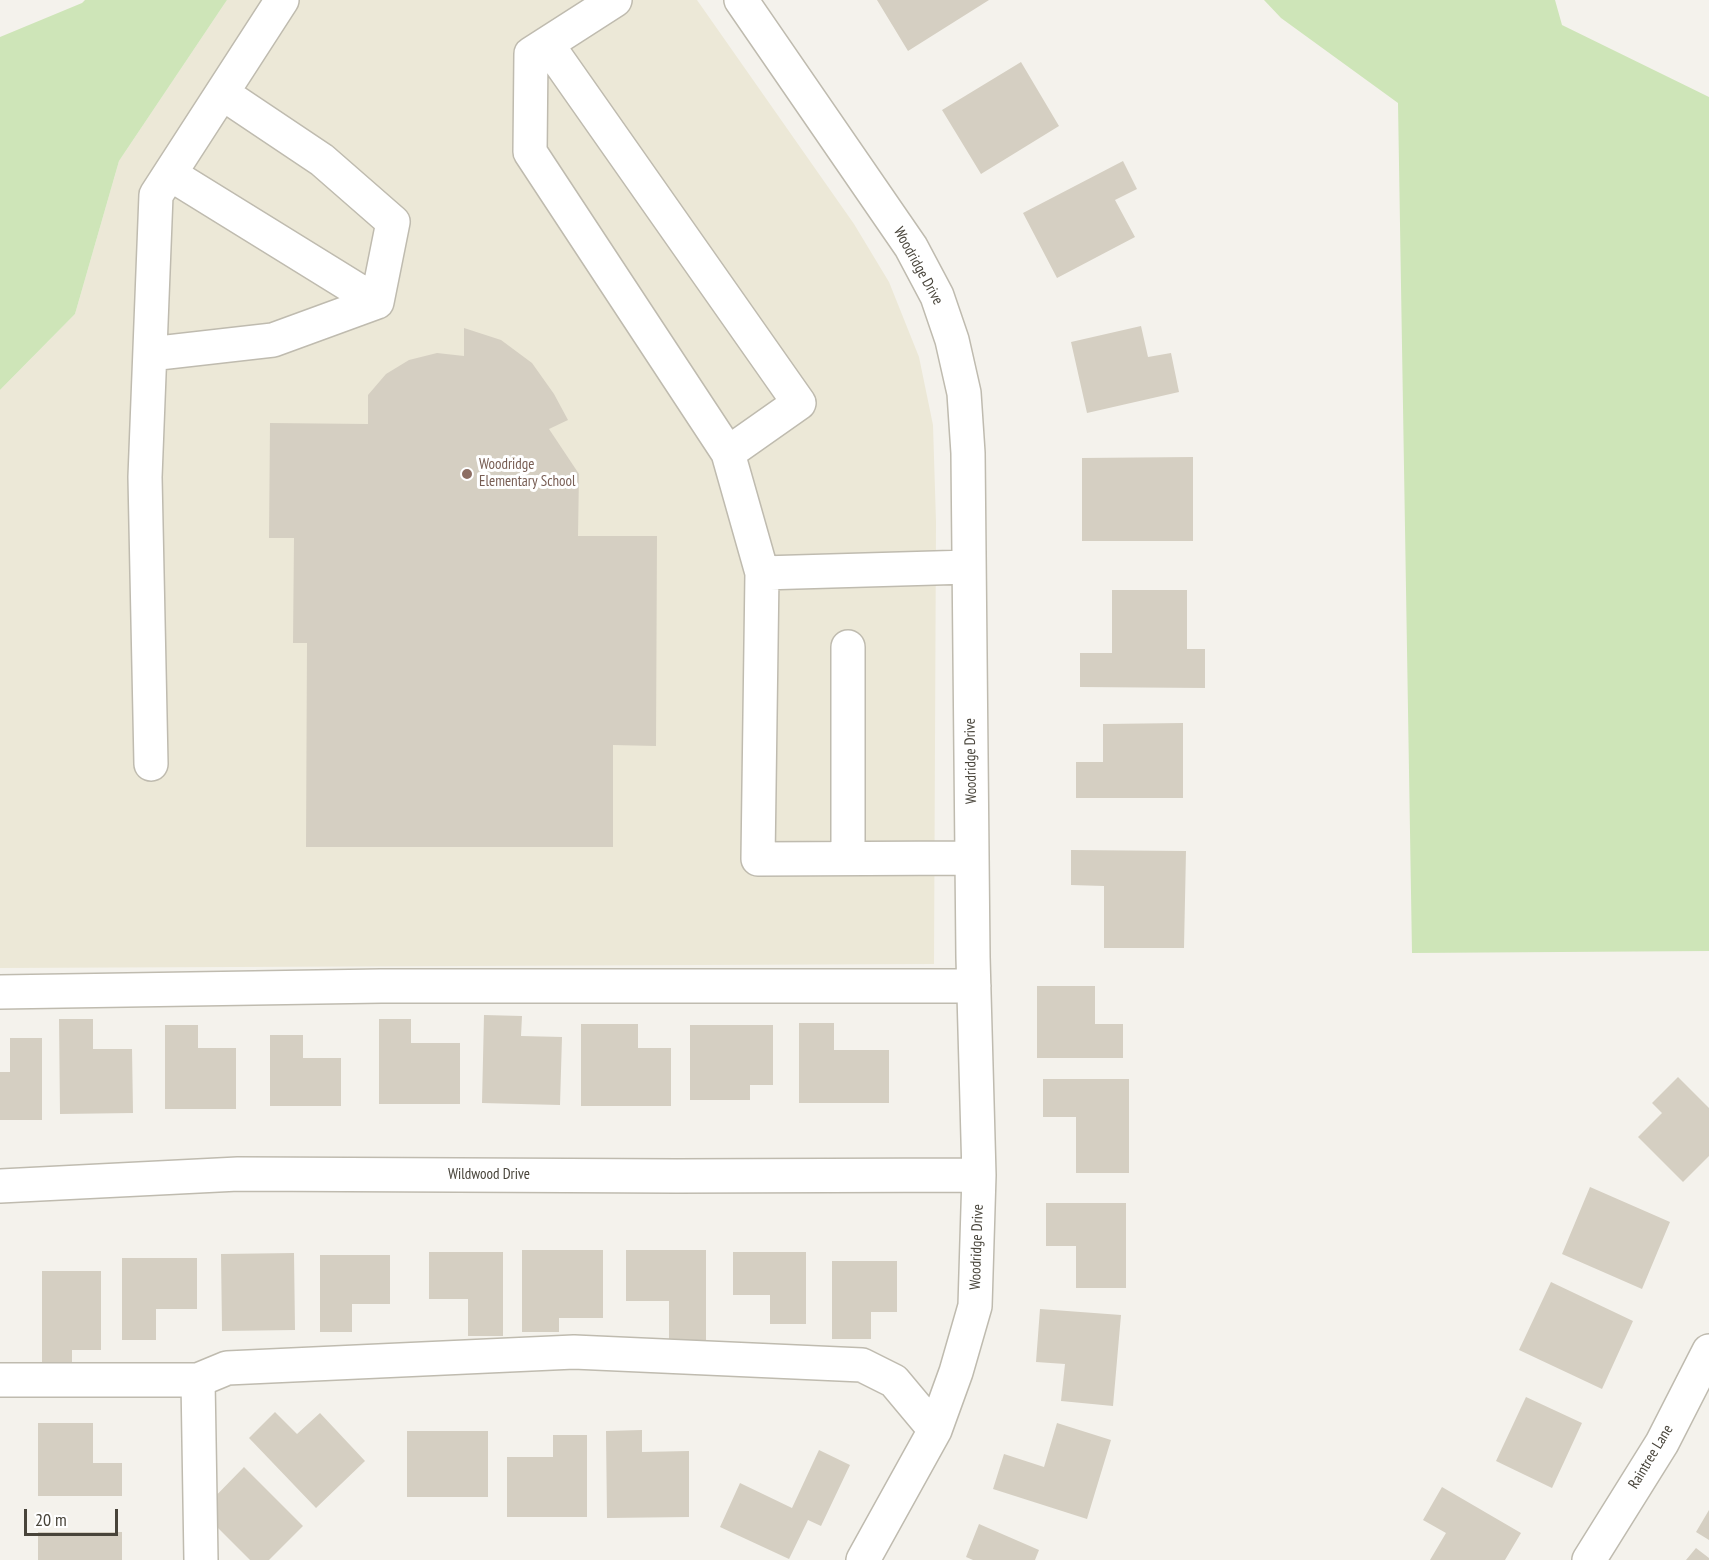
<!DOCTYPE html>
<style>
body{margin:0}
#map{position:relative;width:1709px;height:1560px;overflow:hidden;background:#f4f2ec;font-family:"PT Sans Narrow",sans-serif}
canvas{display:block}
.scale{position:absolute;left:24px;top:1509px;width:94px;height:27px;box-sizing:border-box;border:3px solid #48443a;border-top:0;padding-left:8px;font-size:18px;line-height:21px;white-space:nowrap;color:#48443a;-webkit-text-stroke:4px #fff;paint-order:stroke}
</style>
<div id="map">
<canvas width="1709" height="1560"></canvas>
<div class="scale">20 m</div>
</div>
<script>
const ctx = document.querySelector('canvas').getContext('2d');
ctx.lineJoin = 'round';
function paint(path, color) { ctx.fillStyle = color; ctx.fill(path, 'evenodd'); }
const shape = rows => new Path2D(rows.map(r => 'M' + r).join(''));
function stroke(path, color, width, dash) { ctx.strokeStyle = color; ctx.lineWidth = width; ctx.lineCap = dash ? 'butt' : 'round'; ctx.setLineDash(dash || []); ctx.stroke(path); }
function label(font, color, halo, rows, align = 'center') {
  ctx.font = font + ' "PT Sans Narrow",sans-serif'; ctx.lineWidth = 6; ctx.setLineDash([]); ctx.textBaseline = 'middle'; ctx.strokeStyle = halo; ctx.fillStyle = color; for (const [text, x, y, turn = 0] of rows) {
    ctx.save(); ctx.translate(x, y); ctx.rotate((+turn || 0) * Math.PI / 180); ctx.textAlign = isNaN(turn) ? turn : align; if (halo) ctx.strokeText(text, 0, 0); ctx.fillText(text, 0, 0); ctx.restore();
  }
}
paint(shape([
 [227,0,697,0,854,224,889,282,919,357,933,425,936,522,934,964,0,968,0,390,75,314,119,161]
]), '#ece8d7');
paint(shape([
 [85,0,227,0,119,161,75,314,0,390,0,37,82,3],
 [1264,0,1555,0,1562,25,1709,97,1709,951,1412,953,1398,103,1281,18]
]), '#cee5b8');
paint(shape([
 [877,0,989,0,908,51],
 [1021,62,1059,126,981,174,942,110],
 [1123,161,1137,189,1115,200,1135,237,1057,278,1023,213],
 [1141,326,1148,357,1171,353,1179,392,1087,413,1071,342],
 [464,328,501,340,532,363,554,394,568,420,549,429,579,474,578,536,657,536,656,746,613,745,613,847,306,847,307,643,293,643,294,538,269,538,270,423,368,424,368,395,386,374,409,360,437,353,464,356],
 [1193,457,1193,541,1082,541,1082,458],
 [1112,590,1187,590,1187,649,1205,649,1205,688,1080,687,1080,653,1112,653],
 [1183,723,1183,798,1076,798,1076,762,1103,762,1103,724],
 [1071,850,1186,851,1184,948,1104,948,1104,886,1071,885],
 [1037,986,1095,986,1095,1024,1123,1024,1123,1058,1037,1058],
 [484,1015,522,1016,521,1036,562,1037,560,1105,482,1103],
 [59,1019,93,1019,93,1049,132,1049,133,1113,60,1114],
 [379,1019,411,1019,411,1043,460,1043,460,1104,379,1104],
 [799,1023,834,1023,834,1050,889,1050,889,1103,799,1103],
 [581,1024,638,1024,638,1048,671,1048,671,1106,581,1106],
 [165,1025,198,1025,198,1048,236,1048,236,1109,165,1109],
 [690,1025,773,1025,773,1085,750,1085,750,1100,690,1100],
 [270,1035,303,1035,303,1058,341,1058,341,1106,270,1106],
 [10,1038,42,1038,42,1120,0,1120,0,1072,10,1072],
 [1678,1077,1709,1108,1709,1156,1683,1182,1638,1137,1662,1113,1652,1103],
 [1043,1079,1129,1079,1129,1173,1076,1173,1076,1117,1043,1117],
 [1590,1187,1670,1222,1642,1289,1562,1254],
 [1046,1203,1126,1203,1126,1288,1076,1288,1076,1246,1046,1246],
 [522,1250,603,1250,603,1318,559,1318,559,1332,522,1332],
 [626,1250,706,1250,706,1340,669,1340,669,1301,626,1301],
 [429,1252,503,1252,503,1336,468,1336,468,1299,429,1299],
 [733,1252,806,1252,806,1324,770,1324,770,1295,733,1295],
 [294,1253,295,1330,222,1331,221,1254],
 [320,1255,390,1255,390,1304,352,1304,352,1332,320,1332],
 [122,1258,197,1258,197,1309,156,1309,156,1340,122,1340],
 [832,1261,897,1261,897,1312,871,1312,871,1339,832,1339],
 [42,1271,101,1271,101,1350,72,1350,72,1367,42,1367],
 [1551,1282,1633,1321,1602,1389,1519,1350],
 [1040,1309,1121,1315,1113,1406,1061,1401,1065,1364,1036,1362],
 [1526,1397,1582,1423,1552,1488,1496,1461],
 [275,1412,297,1434,320,1413,365,1461,316,1508,249,1438],
 [38,1423,93,1423,93,1463,122,1463,122,1496,38,1496],
 [1057,1423,1111,1440,1087,1519,993,1489,1004,1454,1044,1467],
 [642,1430,642,1452,689,1451,689,1517,607,1518,606,1431],
 [407,1431,488,1431,488,1497,407,1497],
 [553,1435,587,1435,587,1517,507,1517,507,1457,553,1457],
 [819,1450,850,1465,821,1526,808,1520,789,1559,720,1527,740,1483,792,1508],
 [244,1467,303,1526,269,1560,250,1560,201,1511],
 [1442,1487,1521,1533,1505,1560,1430,1560,1446,1533,1423,1520],
 [1709,1510,1709,1540,1696,1532],
 [979,1524,1039,1550,1035,1560,973,1560,966,1557],
 [38,1532,122,1532,122,1560,38,1560],
 [1696,1548,1709,1558,1709,1560,1686,1560]
]), '#d5cfc2');
const minor = shape([
 [615,0,531,54,530,152,728,453,762,573,758,859,972,858],
 [741,0,911,247,937,296,952,340,964,393,968,453,973,957,979,1175,975,1306,956,1372,935,1430,863,1560],
 [547,44,799,403,728,453],
 [170,174,377,302],
 [150,354,273,340,377,302,393,222,322,160,222,93],
 [762,573,969,567],
 [848,647,848,858],
 [151,764,145,477,156,195,282,0],
 [0,992,381,986,974,986],
 [0,1186,238,1174,677,1176,979,1175],
 [0,1380,198,1380,227,1368,574,1352,862,1365,894,1381,935,1430],
 [198,1380,201,1560],
 [1589,1560,1662,1443,1709,1351]
]);
stroke(minor, '#bfbbaf', 36);
stroke(minor, '#fff', 33);
for (const [x, y, r, color] of [
 [467,474,6,"#8d6e63"]
]) { const dot = new Path2D(); dot.arc(x, y, r, 0, 2 * Math.PI); ctx.fillStyle = color; ctx.fill(dot); stroke(dot, '#fff', 2); }
label('15px', '#48443a', '#fff', [
 ["Woodridge Drive",918,266,61],
 ["Woodridge Drive",971,761,-91],
 ["Wildwood Drive",489,1175],
 ["Woodridge Drive",977,1247,-88],
 ["Raintree Lane",1651,1457,-59]
]);
label('15px', '#785e54', '#fff', [
 ["Woodridge",479,465],
 ["Elementary School",479,482]
], 'left');
</script>
